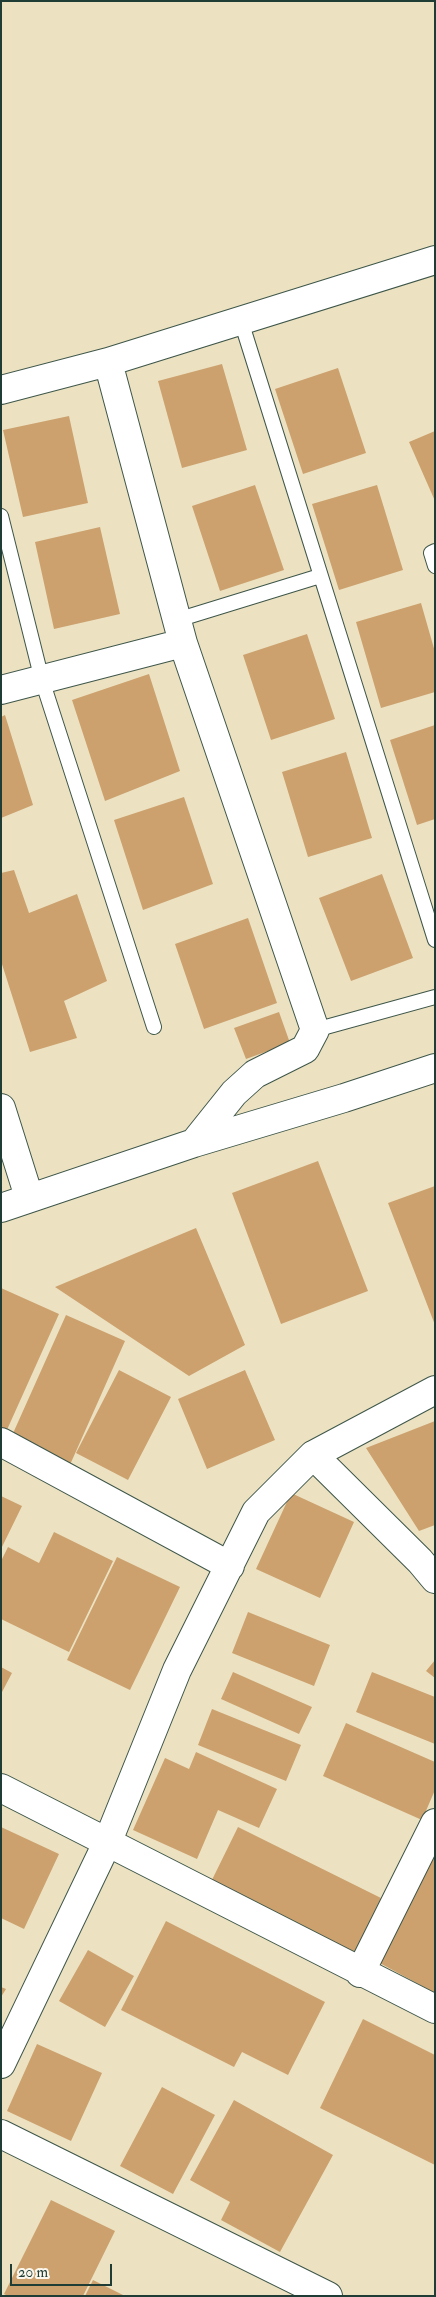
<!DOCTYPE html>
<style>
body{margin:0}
#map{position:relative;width:436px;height:2297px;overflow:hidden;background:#ece2c2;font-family:"IM FELL Double Pica",serif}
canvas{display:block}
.frame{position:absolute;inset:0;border:2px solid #1f3d34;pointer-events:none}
.scale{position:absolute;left:10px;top:2264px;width:102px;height:22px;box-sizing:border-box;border:2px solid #1f3d34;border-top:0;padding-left:6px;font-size:15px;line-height:18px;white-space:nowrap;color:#1f3d34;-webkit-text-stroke:4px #fbf7ec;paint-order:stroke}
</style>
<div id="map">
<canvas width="436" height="2297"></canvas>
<div class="frame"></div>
<div class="scale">20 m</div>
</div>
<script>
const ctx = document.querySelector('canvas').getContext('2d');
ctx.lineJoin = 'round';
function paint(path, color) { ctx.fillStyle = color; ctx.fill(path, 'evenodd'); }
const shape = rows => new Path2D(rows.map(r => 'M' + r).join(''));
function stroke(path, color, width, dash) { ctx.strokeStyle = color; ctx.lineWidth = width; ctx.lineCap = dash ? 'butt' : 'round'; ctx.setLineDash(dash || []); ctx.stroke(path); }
paint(shape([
 [222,364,247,450,182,468,158,381],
 [338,368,366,453,303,474,275,389],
 [69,416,88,503,23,517,3,430],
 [435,431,435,501,409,442],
 [255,485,284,570,220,591,192,506],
 [377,485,403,570,339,590,312,504],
 [100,527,120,614,54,629,35,542],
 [421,603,435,652,435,692,381,708,356,622],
 [307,634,335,719,271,740,243,655],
 [149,674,180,771,105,801,72,700],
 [5,715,33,805,1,818,1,717],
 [435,725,435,819,417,825,390,740],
 [346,752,372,838,308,857,282,772],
 [184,797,213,884,143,910,114,820],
 [14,870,29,913,77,894,107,981,64,1001,77,1038,30,1052,1,961,1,873],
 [382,874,413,958,351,981,319,898],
 [248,918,277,1003,204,1029,175,944],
 [279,1012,290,1043,246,1059,234,1028],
 [318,1161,368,1291,281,1324,232,1193],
 [435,1186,435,1325,388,1203],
 [196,1228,245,1345,189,1376,55,1287],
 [1,1288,59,1314,6,1432,1,1430],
 [66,1315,125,1341,69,1467,10,1440],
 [119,1370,171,1397,128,1480,76,1453],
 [245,1370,275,1440,207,1469,178,1399],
 [435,1421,435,1525,419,1531,366,1448],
 [291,1493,354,1522,320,1598,256,1569],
 [1,1496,22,1506,1,1549],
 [54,1532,113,1561,69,1652,1,1619,1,1561,8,1547,39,1563],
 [117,1557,180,1587,130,1690,67,1660],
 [248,1612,330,1645,314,1686,232,1653],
 [435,1660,435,1678,426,1671],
 [1,1667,12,1673,1,1694],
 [233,1672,312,1707,299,1734,221,1699],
 [372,1672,435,1697,435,1744,356,1712],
 [212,1709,301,1745,286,1781,198,1745],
 [346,1723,435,1762,435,1790,422,1820,323,1776],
 [196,1752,277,1789,259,1828,218,1810,197,1859,133,1830,165,1758,189,1769],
 [1,1827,59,1854,24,1929,1,1918],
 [238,1827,381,1898,351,1959,208,1888],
 [433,1856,435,1857,435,1993,376,1961],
 [166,1921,325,2002,288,2075,242,2052,234,2067,121,2010],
 [88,1950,134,1976,105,2027,59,2001],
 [1,1987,6,1989,1,1997],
 [363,2019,435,2055,435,2165,320,2108],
 [37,2044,102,2073,71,2141,7,2111],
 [162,2087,215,2115,173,2194,120,2166],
 [234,2100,333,2155,280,2252,221,2220,230,2202,190,2180],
 [51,2200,115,2231,83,2296,8,2296,4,2294],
 [93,2280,125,2296,85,2296]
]), '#cca16e');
const service = shape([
 [241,321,435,940],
 [1,516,42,680,154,1027],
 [435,551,431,553,435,566],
 [177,620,320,576],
 [315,1030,435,997]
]);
const minor = shape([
 [108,362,183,643,315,1030,305,1049,255,1074,234,1093,194,1143],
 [1,390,108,362,435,260],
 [1,690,183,643],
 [1,1108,29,1197],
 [1,1208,194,1143,344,1098,435,1068],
 [1,1442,230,1566],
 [313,1455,420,1561,435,1579],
 [1,1788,435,2009],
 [360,1973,435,1823],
 [1,2064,108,1841,177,1670,256,1512,313,1455,435,1390],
 [1,2134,328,2296]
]);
stroke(service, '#3e5649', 16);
stroke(minor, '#3e5649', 30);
stroke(service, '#fff', 14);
stroke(minor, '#fff', 28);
</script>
